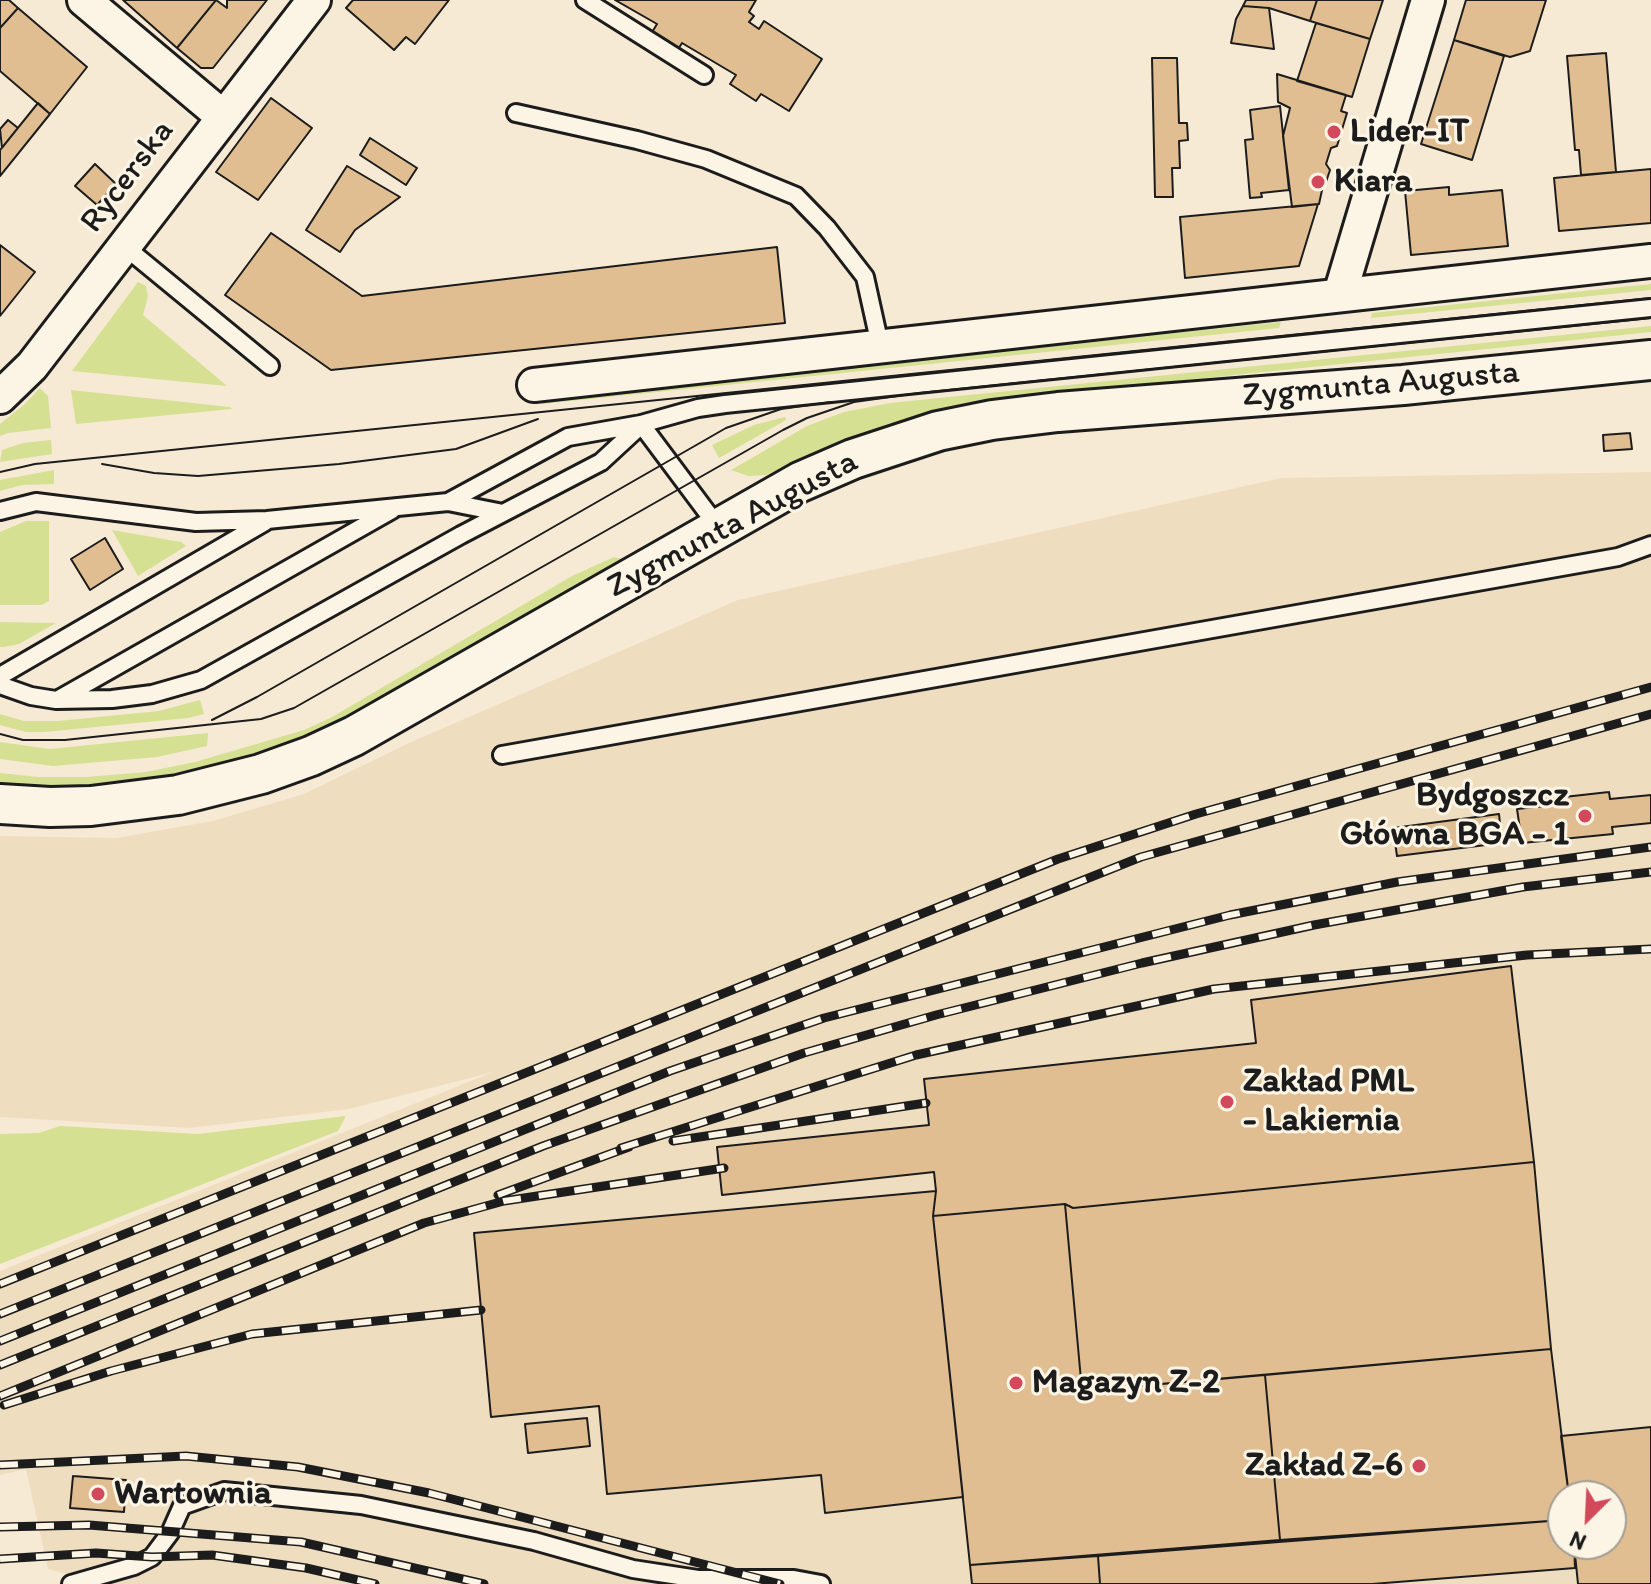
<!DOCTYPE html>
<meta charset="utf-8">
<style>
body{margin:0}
#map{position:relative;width:1651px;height:1584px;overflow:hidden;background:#f6ead4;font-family:Itim,sans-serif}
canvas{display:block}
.north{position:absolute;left:1547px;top:1480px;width:80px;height:80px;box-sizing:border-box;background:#fcf5e5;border:2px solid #a29e95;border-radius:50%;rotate:204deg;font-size:22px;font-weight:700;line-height:32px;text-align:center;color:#1c1c1c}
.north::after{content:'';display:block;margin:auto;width:28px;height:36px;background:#d1495b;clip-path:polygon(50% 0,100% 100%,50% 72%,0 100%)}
</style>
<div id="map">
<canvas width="1651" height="1584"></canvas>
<div class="north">N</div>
</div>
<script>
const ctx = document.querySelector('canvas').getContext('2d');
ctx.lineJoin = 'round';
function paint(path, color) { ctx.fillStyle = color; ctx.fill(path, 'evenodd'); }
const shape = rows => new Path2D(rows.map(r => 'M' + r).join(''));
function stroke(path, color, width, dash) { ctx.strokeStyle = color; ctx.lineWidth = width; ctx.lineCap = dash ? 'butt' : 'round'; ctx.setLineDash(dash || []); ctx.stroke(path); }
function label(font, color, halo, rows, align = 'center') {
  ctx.font = font + ' Itim,sans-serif'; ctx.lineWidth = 6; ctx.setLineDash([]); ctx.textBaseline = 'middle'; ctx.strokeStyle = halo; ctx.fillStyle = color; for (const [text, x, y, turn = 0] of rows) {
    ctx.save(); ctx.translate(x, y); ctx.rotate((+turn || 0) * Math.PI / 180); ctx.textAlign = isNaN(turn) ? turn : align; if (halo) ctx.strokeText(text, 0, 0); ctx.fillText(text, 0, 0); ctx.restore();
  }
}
paint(shape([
 [1651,472,1651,1584,105,1584,48,1569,26,1469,0,1475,0,1271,493,1072,349,1109,189,1128,0,1117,0,836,116,838,213,821,304,794,409,743,738,600,1281,478],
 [1563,1496,1611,1496,1611,1544,1563,1544]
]), '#efddc0');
paint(shape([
 [138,282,146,286,148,296,143,315,227,386,72,371],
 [1651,284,1651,290,1371,318,1372,313],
 [1281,322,1279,328,541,404,541,398],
 [1651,326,1651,332,983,401,888,424,766,475,748,476,731,470,807,426,844,412,890,403],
 [40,388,48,396,51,428,8,433,0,436,0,424,25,404],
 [71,390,230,407,232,409,76,424],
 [785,417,786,420,719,458,712,445,754,425],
 [51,440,52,454,0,462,2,450,23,443],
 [54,470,54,484,22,485,0,491,0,480],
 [26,521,49,521,49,601,42,605,0,605,0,532],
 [112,530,181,542,186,546,138,576],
 [614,557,622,559,352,714,314,733,230,761,142,780,94,785,43,786,0,782,0,773,38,777,86,777,146,772,195,762,304,730,332,717,572,576],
 [0,622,56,623,19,644,4,647,0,647],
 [200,700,204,714,188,718,44,732,26,732,0,725,0,714,24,721,58,721,159,711],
 [208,733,207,746,157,757,53,766,0,759,0,742,50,749],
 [346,1116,338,1131,0,1264,0,1134,39,1133,60,1126,198,1134]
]), '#d5e093');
const building = shape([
 [0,0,9,0,18,8,0,28,0,0],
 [123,0,216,0,177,48,123,0],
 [216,0,227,8,227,0,267,0,213,68,201,68,177,48,216,0],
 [353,0,449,0,415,44,406,37,394,50,346,8,353,0],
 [615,0,756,0,749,12,754,16,749,22,759,29,764,21,822,59,789,111,761,94,756,101,730,84,736,75,682,43,677,51,651,34,657,24,615,0],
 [1246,0,1317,0,1310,21,1269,8,1243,6,1246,0],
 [1317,0,1383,0,1370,39,1310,21,1317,0],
 [1466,0,1546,0,1530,51,1510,57,1454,40,1466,0],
 [1243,6,1269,8,1274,49,1231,43,1236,19,1243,6],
 [18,8,87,67,50,114,0,71,0,28,18,8],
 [1316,23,1370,39,1352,97,1297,81,1316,23],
 [1454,40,1504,56,1472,160,1421,144,1454,40],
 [1606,53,1616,172,1581,175,1579,150,1575,150,1567,56,1606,53],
 [1152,58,1177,58,1179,123,1187,123,1188,140,1179,141,1180,168,1172,168,1173,197,1155,197,1152,58],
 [1277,74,1346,95,1341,111,1347,113,1337,146,1331,148,1326,164,1330,170,1326,182,1324,181,1319,204,1292,207,1283,136,1290,108,1278,102,1277,74],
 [271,98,312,128,258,200,216,172,271,98],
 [38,103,50,114,0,176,0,150,38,103],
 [1280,106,1289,190,1261,193,1262,197,1250,198,1245,140,1253,139,1250,110,1280,106],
 [8,120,18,128,2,148,0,129,8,120],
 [370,138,417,168,406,185,360,155,370,138],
 [95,164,116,184,97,205,75,186,95,164],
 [347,166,400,197,355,230,340,252,306,230,347,166],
 [1651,169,1651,223,1559,231,1554,178,1651,169],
 [1449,187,1449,195,1502,190,1508,246,1411,255,1405,191,1449,187],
 [1318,204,1299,266,1185,278,1180,217,1318,204],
 [271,233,362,296,777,247,785,323,331,370,225,295,271,233],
 [0,245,35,272,0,316,0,245],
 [1630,433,1632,449,1604,451,1603,435,1630,433],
 [105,538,123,569,90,590,71,559,105,538],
 [1609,792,1610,799,1651,795,1651,823,1612,827,1613,834,1522,843,1517,809,1546,806,1546,799,1609,792],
 [1499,814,1502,843,1397,856,1393,828,1499,814],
 [1511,966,1534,1162,1073,1208,1065,1204,933,1216,936,1191,934,1172,722,1195,717,1147,929,1125,924,1079,1256,1043,1251,1000,1511,966],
 [1534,1162,1551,1349,1082,1391,1065,1204,1073,1208,1534,1162],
 [936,1191,933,1216,963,1497,825,1513,821,1475,607,1494,599,1406,491,1417,474,1233,936,1191],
 [1065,1204,1082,1391,1265,1375,1280,1540,970,1565,933,1216,1065,1204],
 [1551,1349,1569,1496,1563,1496,1563,1520,1280,1540,1265,1375,1551,1349],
 [587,1418,590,1446,528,1453,525,1424,587,1418],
 [1651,1427,1651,1584,1578,1584,1574,1544,1611,1544,1611,1496,1569,1496,1561,1436,1651,1427],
 [73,1476,126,1480,124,1512,70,1508,73,1476],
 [1563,1520,1563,1544,1574,1544,1575,1568,1372,1584,1100,1584,1098,1556,1563,1520],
 [1098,1556,1100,1584,972,1584,970,1565,1098,1556]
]);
paint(building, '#e0be92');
stroke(building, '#1c1c1c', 2);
const service = shape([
 [585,0,704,75],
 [516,113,637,140,706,159,796,196,827,228,865,277,880,345],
 [124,246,270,366],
 [641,424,718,527],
 [448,502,568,437,641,424,698,408,725,404,1651,308],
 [0,511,36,502,196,522,267,520,448,502,503,513],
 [0,676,265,522],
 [0,685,31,696,56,700,112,699,152,694,201,680,461,535,601,462,640,426],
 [57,700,392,510],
 [502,755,1618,557,1651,545],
 [71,1584,134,1566,152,1557,170,1533,182,1506,224,1491,361,1505,534,1541,633,1569,698,1579,794,1579,821,1584]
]);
const minor = shape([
 [84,0,222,116],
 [1340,294,1428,0],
 [534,385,1651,261],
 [0,397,32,366,314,0]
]);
const tertiary = shape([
 [0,804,50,807,91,806,178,795,261,774,311,756,354,736,800,482,853,459,938,431,992,420,1058,412,1403,385,1651,360]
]);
stroke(service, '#1c1c1c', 22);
stroke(minor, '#1c1c1c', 38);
stroke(tertiary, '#1c1c1c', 44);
stroke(service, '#fcf5e5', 16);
stroke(minor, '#fcf5e5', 32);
stroke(tertiary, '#fcf5e5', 38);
stroke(shape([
 [102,464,154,473,198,476,339,464,456,449,538,419],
 [0,472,35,464,1651,298],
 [212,720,257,697,726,428,781,409,831,402],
 [0,734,23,740,65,740,261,719,294,708,783,430,807,418,854,402,919,393,1651,318]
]), '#1c1c1c', 2);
const rail = shape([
 [673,1141,926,1103],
 [621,1148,916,1055,1214,989,1527,955,1651,949],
 [498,1195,629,1147],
 [0,1284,1058,859,1196,814,1651,687],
 [0,1314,1141,857,1651,714],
 [0,1341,670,1071,824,1018,1230,915,1397,882,1651,847],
 [0,1365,543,1146,804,1053,936,1015,1142,963,1314,925,1523,887,1651,872],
 [0,1396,424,1223,504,1201,724,1168],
 [4,1405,111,1371,252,1334,481,1310],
 [0,1465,186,1456,298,1467,429,1493,780,1584],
 [0,1527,89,1525,301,1542,484,1584],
 [0,1559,96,1553,152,1557,212,1555,306,1568,375,1584]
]);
stroke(rail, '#1c1c1c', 9);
stroke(rail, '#fcf5e5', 6, [18]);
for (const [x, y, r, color] of [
 [1334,132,8,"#d1495b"],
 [1318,182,8,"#d1495b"],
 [1585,816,8,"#d1495b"],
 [1227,1102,8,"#d1495b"],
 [1016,1383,8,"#d1495b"],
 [1419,1466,8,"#d1495b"],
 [98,1494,8,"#d1495b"]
]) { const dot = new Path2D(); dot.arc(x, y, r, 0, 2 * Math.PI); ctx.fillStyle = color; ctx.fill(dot); stroke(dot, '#fcf5e5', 3); }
label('bold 34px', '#1c1c1c', '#fcf5e5', [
 ["Lider-IT",1350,132],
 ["Kiara",1334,182],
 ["Bydgoszcz",1569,796,"right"],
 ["Główna BGA - 1",1569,835,"right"],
 ["Zakład PML",1243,1082],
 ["- Lakiernia",1243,1121],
 ["Magazyn Z-2",1032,1383],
 ["Zakład Z-6",1403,1466,"right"],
 ["Wartownia",114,1494]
], 'left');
label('34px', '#1c1c1c', '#fcf5e5', [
 ["Rycerska",128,177,-53],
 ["Zygmunta Augusta",1381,385,-5],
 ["Zygmunta Augusta",733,525,-28]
]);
</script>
